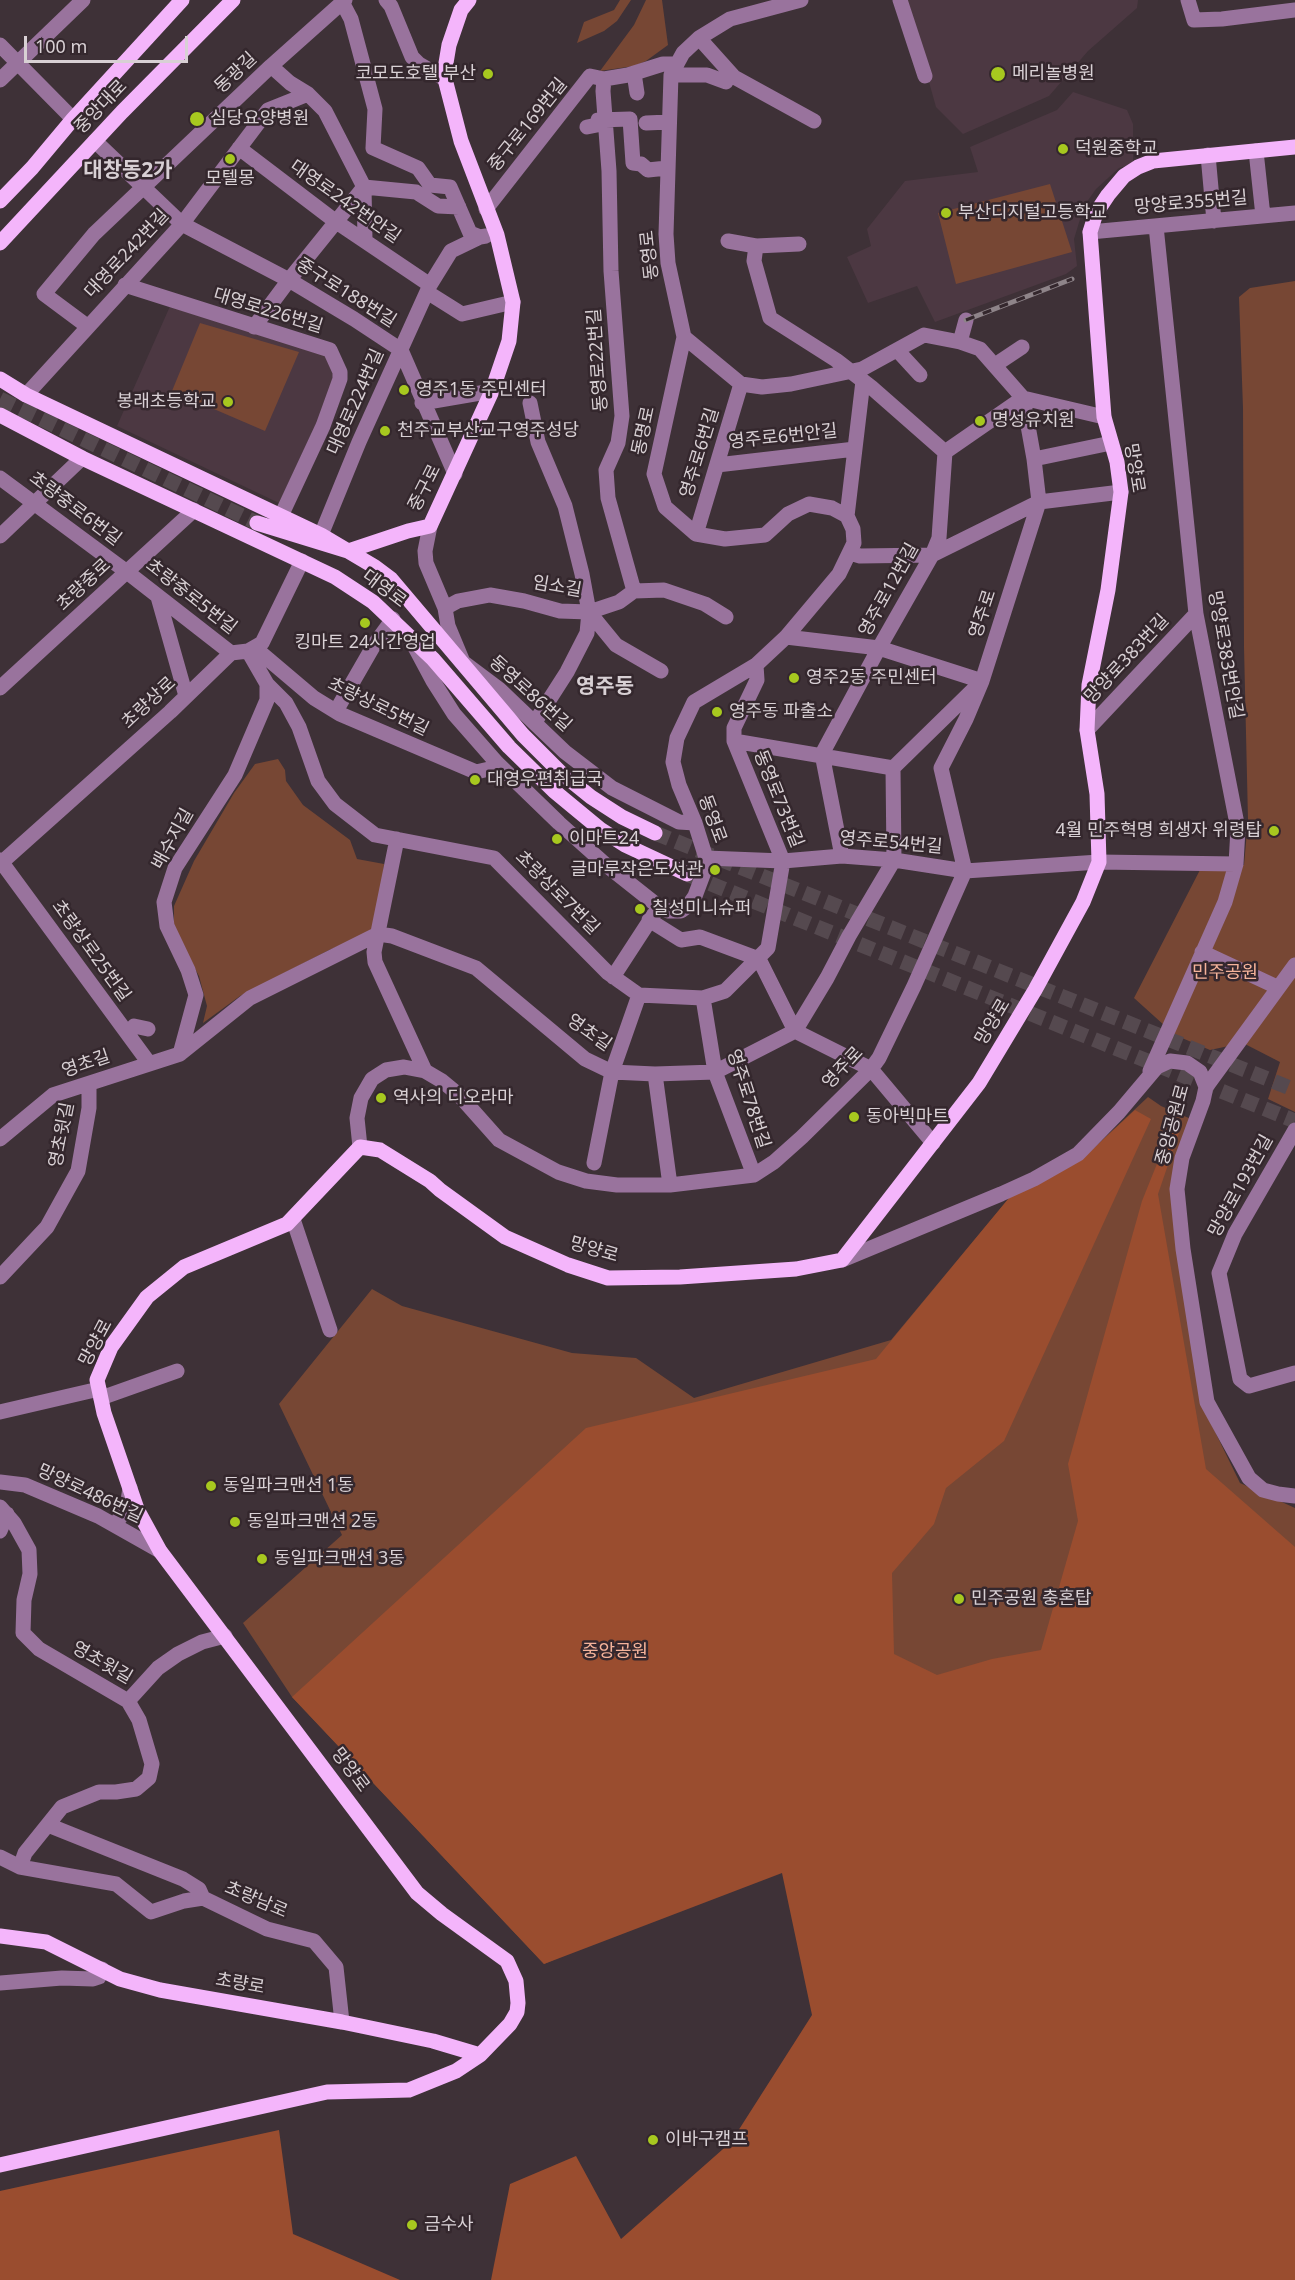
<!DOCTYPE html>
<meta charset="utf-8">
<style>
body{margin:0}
#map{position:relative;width:1295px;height:2280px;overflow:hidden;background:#3e3137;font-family:"Noto Sans",sans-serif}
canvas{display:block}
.scale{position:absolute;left:24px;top:36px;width:164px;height:27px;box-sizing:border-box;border:3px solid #d8d0d4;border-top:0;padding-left:8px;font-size:18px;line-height:21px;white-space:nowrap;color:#d8d0d4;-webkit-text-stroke:4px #34272d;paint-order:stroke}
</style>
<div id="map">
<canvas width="1295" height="2280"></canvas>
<div class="scale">100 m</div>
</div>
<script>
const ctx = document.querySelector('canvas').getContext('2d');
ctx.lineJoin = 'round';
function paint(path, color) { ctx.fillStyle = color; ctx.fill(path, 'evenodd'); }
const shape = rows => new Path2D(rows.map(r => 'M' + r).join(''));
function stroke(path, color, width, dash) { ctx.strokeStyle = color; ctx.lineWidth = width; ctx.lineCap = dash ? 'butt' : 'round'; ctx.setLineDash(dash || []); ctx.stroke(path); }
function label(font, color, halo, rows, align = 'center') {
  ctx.font = font + ' "Noto Sans","Noto Sans KR",sans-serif'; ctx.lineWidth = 5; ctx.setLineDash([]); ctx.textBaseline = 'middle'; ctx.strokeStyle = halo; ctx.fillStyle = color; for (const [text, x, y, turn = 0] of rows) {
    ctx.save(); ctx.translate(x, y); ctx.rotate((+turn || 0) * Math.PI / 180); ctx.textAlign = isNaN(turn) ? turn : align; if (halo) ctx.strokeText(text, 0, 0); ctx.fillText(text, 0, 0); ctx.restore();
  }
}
paint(shape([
 [906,0,1138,0,1137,8,1088,51,1049,96,963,134,936,107],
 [1073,92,1127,110,1133,124,1133,164,1119,168,1096,189,1084,206,1074,239,1077,266,1066,274,935,322,917,286,868,303,847,257,871,246,867,229,905,181,978,172,970,147,1057,110],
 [171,304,326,351,338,377,279,503,117,426]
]), '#4c3842');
paint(shape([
 [620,0,631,0,617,21,604,31,577,43,584,22,614,10],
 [646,0,662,0,668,45,646,61,634,66,600,71,634,25],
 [1050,184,1072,252,956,284,938,213],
 [1295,281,1295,1112,1268,1099,1280,1062,1243,1043,1210,1050,1175,1035,1134,998,1202,866,1244,865,1248,820,1244,647,1243,408,1239,297,1250,288],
 [200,323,299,352,265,431,172,391],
 [278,759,285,770,286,781,303,805,350,840,357,859,384,864,378,930,329,950,240,996,203,1023,207,1006,199,976,174,931,174,906,194,861,234,793,255,764],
 [1148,1097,1161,1106,1191,1119,1178,1157,1202,1405,1240,1483,1295,1508,1295,1739,902,1812,544,1964,292,1697,243,1623,342,1535,279,1404,372,1289,402,1306,572,1353,636,1358,694,1398,891,1340,1009,1198,1081,1160]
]), '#774734');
paint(shape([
 [1135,1110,1151,1119,1004,1441,946,1488,934,1524,892,1573,894,1654,937,1675,992,1659,1041,1650,1078,1521,1068,1464,1142,1201,1173,1124,1181,1127,1158,1194,1206,1469,1295,1547,1295,2280,491,2280,510,2184,576,2156,621,2239,731,2142,812,2015,782,1873,544,1964,292,1697,586,1428,876,1359,1009,1198,1081,1160],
 [279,2130,293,2234,400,2280,0,2280,0,2191]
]), '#9a4d2f');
stroke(shape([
 [0,399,257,523],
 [655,833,1295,1090],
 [689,875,1295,1121]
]), '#55494f', 15, [15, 8]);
stroke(shape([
 [386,0,391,6,412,57,419,64,445,79],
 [801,0,730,19,699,38,683,53,671,75,666,234,668,263,684,337,654,474,665,507,696,534,725,539,765,535,788,514,809,504,832,508,847,516],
 [900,0,925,76],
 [1188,0,1194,20,1222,19,1295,10],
 [342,2,351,19,375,109,373,148,418,168,430,185,450,187,470,233,480,237,486,236],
 [699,38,734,77,814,121],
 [0,45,73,119],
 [271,66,290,83,308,94,325,111,364,187,416,192,438,206,459,207],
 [634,73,637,93],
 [671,75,707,75,726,82],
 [604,79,603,91,609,171,611,271,622,416,618,443,606,470,608,498,634,591],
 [0,80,83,0],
 [646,123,669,122],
 [587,127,597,125,598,120,630,119,633,163,641,164,648,170,667,168],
 [95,141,182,224,289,280,354,319,401,350,455,474],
 [239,148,335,221,430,285],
 [1256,151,1263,216],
 [1208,155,1214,221],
 [364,187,365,240],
 [486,209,590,76,604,79,628,75,663,64,676,64],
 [1090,232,1295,213],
 [728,241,756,246,799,244],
 [756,246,754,261,770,318,836,360,871,387,945,452,939,538,932,555,879,648,822,754,842,856],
 [125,285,330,350,340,372,340,379,323,426,281,516],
 [427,292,462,314,513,302],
 [87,326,44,294,94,234,271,66,345,0],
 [254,327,289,280,364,187],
 [960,342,966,320],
 [897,350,920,375],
 [995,365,1022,347],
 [26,395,182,224,268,110,308,94],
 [422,403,492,391],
 [530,403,538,442,565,506,582,574,589,612,587,633,567,672,535,722],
 [945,452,1023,398,1104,417],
 [1034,459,1111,443],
 [717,465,855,449],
 [0,478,127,572,231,653],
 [847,516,863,381],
 [430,526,425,551,426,563,445,608,448,626,463,662,499,689,565,752,612,788,679,822,695,823],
 [696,534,741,384],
 [321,535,359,442,430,285,451,251,480,237],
 [0,536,82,458],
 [850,553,860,556,932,555,1039,502,1121,492],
 [158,597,186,696],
 [445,608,458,601,490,595,524,601,560,611,589,612,619,602,634,591,664,590,705,604,726,617],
 [589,612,616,645,661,671],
 [410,638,433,681,454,714,497,763,559,823,605,864,658,906,668,911,681,911,688,906,695,896,704,872,706,858,695,823,679,785,673,762,677,738,694,702,756,665,786,637,839,574,854,543,853,529,847,516],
 [255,648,314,698,340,714,476,772,489,769,497,763],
 [248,651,267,684,286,703,299,727,318,781,335,804,375,835,494,858,608,973,639,995],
 [0,688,194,510],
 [336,711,374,645,393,619],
 [1087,730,1196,614],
 [734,741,893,768],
 [397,839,374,952,375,962,425,1071],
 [706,858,783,861,842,856,894,860,965,871,1099,862,1236,864],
 [0,860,149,1063],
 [0,864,170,712,231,653,248,651,262,643,302,561],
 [649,920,681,940,700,937,759,959,795,1031,871,1069,933,1143],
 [1202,952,1277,987],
 [613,977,654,914],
 [639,995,703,998,725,991,768,948,783,861,734,741,734,728,757,680,756,665],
 [703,998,715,1072,754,1175],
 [134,1026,148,1029],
 [180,1054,196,995,188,970,167,926,164,902,175,868,235,775,267,700,267,684],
 [1150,1071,1225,902,1236,864,1238,829,1196,614,1156,226],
 [655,1074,670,1185],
 [1206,1087,1295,965],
 [1295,1130,1235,1234,1219,1273,1240,1379,1249,1386,1295,1373],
 [0,1139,53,1095,180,1054,250,998,378,934,392,936,476,968,585,1059,612,1072,655,1074,715,1072,795,1031,827,978,849,936,894,860,893,768,982,681,879,648,786,637],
 [360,1147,357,1118,361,1098,372,1079,386,1070,404,1067,425,1071,442,1081,459,1095,499,1140,558,1172,586,1181,617,1185,670,1185,754,1175,774,1162,802,1137,871,1069,879,1058,914,986,965,871,941,768,966,719,982,681,1039,502,1034,459,1023,398,980,349,960,342,924,335,862,369,791,384,762,387,741,384,684,337],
 [594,1163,612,1072,639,995],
 [293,1219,330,1330],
 [842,1260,1001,1194,1034,1179,1078,1154,1119,1112,1157,1067,1170,1061,1187,1063,1200,1072,1206,1087,1203,1101,1182,1158,1177,1189,1183,1249,1207,1402,1249,1478,1263,1490,1278,1494,1295,1496],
 [0,1277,47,1227,78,1171,89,1108,89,1084],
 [101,1398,177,1371],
 [0,1412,99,1389],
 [0,1482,25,1485,98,1516,160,1551],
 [0,1507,14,1523,29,1550,30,1574,24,1600,23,1633,39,1649,128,1701,139,1720,152,1764,149,1778,136,1789,116,1792,99,1792,62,1807,25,1853,20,1867],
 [115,1525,127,1507,130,1488],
 [0,1531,7,1514],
 [128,1701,158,1668,178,1654,202,1642,225,1636],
 [48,1825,183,1879,199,1889,203,1898],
 [0,1857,20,1867,116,1884,151,1912,184,1901,203,1898,267,1929,314,1941,336,1967,342,2022],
 [0,1983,62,1978,93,1979,99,1977,102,1969]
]), '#99739d', 15);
stroke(shape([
 [0,201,32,168,73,119,182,0],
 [0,243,122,112,233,0],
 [0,379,26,395,321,535,375,567,391,579,523,735,560,772,591,797,622,817,655,833],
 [0,415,82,458,335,577,373,602,433,659,509,747,554,791,600,829,625,845,687,874],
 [257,523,348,551,408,531,430,526,492,391,509,341,513,302,497,235,461,141,445,79,445,69,449,45,461,10,469,0],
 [0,1936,46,1942,120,1979,160,1990,342,2022,433,2041,480,2055],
 [0,2165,327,2092,409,2090,456,2071,480,2055,510,2024,517,2012,518,2003,516,1981,507,1961,442,1914,417,1893,160,1551,137,1509,104,1413,97,1380,111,1347,147,1297,184,1267,287,1224,360,1147,380,1150,430,1181,440,1190,505,1237,568,1265,608,1278,680,1277,796,1269,842,1260,979,1083,1035,990,1083,902,1099,862,1097,794,1087,730,1089,685,1108,590,1121,492,1117,462,1104,417,1090,232,1096,213,1108,195,1124,176,1138,167,1153,161,1295,147]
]), '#f4b5fb', 15);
const rail = shape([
 [966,320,1072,279]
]);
stroke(rail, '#8e8489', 5);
stroke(rail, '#34272d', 3, [9]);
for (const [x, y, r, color] of [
 [488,74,6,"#a7c81f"],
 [998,74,8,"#a7c81f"],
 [197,119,8,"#a7c81f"],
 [1063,149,6,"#a7c81f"],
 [230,159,6,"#a7c81f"],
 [946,213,6,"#a7c81f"],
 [404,390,6,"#a7c81f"],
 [228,402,6,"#a7c81f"],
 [980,421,6,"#a7c81f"],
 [385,431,6,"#a7c81f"],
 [365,623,6,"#a7c81f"],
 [794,678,6,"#a7c81f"],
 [717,712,6,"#a7c81f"],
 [475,780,6,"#a7c81f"],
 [1274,831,6,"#a7c81f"],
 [557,839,6,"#a7c81f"],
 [715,870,6,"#a7c81f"],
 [640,909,6,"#a7c81f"],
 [381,1098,6,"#a7c81f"],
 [854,1117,6,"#a7c81f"],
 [211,1486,6,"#a7c81f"],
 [235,1522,6,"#a7c81f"],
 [262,1559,6,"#a7c81f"],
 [959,1599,6,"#a7c81f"],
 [653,2140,6,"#a7c81f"],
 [412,2225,6,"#a7c81f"]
]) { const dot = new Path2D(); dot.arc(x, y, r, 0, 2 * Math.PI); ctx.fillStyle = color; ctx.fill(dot); stroke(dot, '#34272d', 2); }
label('18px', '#d8d0d4', '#34272d', [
 ["동광길",236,73,-43],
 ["중앙대로",101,107,-46],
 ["중구로169번길",528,125,-51],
 ["대영로242번안길",345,202,35],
 ["망양로355번길",1191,203,-5],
 ["대영로242번길",127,254,-47],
 ["동영로",650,255,-96],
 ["중구로188번길",346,293,32],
 ["대영로226번길",268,311,17],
 ["동영로22번길",598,360,-94],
 ["대영로224번길",356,402,-66],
 ["동명로",644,431,-78],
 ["영주로6번안길",783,437,-6],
 ["영주로6번길",700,453,-73],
 ["망양로",1134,468,81],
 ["중구로",425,488,-63],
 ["초량중로6번길",75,509,37],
 ["초량중로",84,585,-43],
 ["임소길",557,587,10],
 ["대영로",384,589,37],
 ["영주로12번길",889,590,-61],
 ["초량중로5번길",191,597,38],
 ["영주로",983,614,-72],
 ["망양로383번안길",1225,655,80],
 ["망양로383번길",1127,659,-47],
 ["동영로86번길",530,694,42],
 ["초량상로",149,703,-43],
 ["초량상로5번길",378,707,26],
 ["동영로73번길",778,799,68],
 ["동영로",712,819,70],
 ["배수지길",173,839,-61],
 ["영주로54번길",891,843,5],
 ["초량상로7번길",557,893,45],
 ["초량상로25번길",91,951,54],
 ["망양로",993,1022,-59],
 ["영초길",589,1033,35],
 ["영초길",86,1064,-19],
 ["영주로",843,1068,-47],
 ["영주로78번길",748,1099,72],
 ["중앙공원로",1173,1125,-75],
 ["영초윗길",62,1135,-79],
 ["망양로193번길",1241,1186,-61],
 ["망양로",594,1250,16],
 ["망양로",96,1343,-62],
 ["망양로486번길",90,1494,25],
 ["영초윗길",102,1663,30],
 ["망양로",350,1770,53],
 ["초량남로",256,1900,23],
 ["초량로",240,1984,10]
]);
label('18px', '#d8d0d4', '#34272d', [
 ["코모도호텔 부산",476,74,"right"],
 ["메리놀병원",1012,74],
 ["심당요양병원",210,119],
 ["덕원중학교",1075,149],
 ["모텔몽",230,179,"center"],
 ["부산디지털고등학교",958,213],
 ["영주1동 주민센터",416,390],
 ["봉래초등학교",216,402,"right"],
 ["명성유치원",992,421],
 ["천주교부산교구영주성당",397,431],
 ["킹마트 24시간영업",365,643,"center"],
 ["영주2동 주민센터",806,678],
 ["영주동 파출소",729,712],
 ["대영우편취급국",487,780],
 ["4월 민주혁명 희생자 위령탑",1262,831,"right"],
 ["이마트24",569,839],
 ["글마루작은도서관",703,870,"right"],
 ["칠성미니슈퍼",652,909],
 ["역사의 디오라마",393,1098],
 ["동아빅마트",866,1117],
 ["동일파크맨션 1동",223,1486],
 ["동일파크맨션 2동",247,1522],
 ["동일파크맨션 3동",274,1559],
 ["민주공원 충혼탑",971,1599],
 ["이바구캠프",665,2140],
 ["금수사",424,2225]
], 'left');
label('18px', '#f5b39a', '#34272d', [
 ["민주공원",1225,973],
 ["중앙공원",615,1652]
]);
label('bold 21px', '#d8d0d4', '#34272d', [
 ["대창동2가",128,171],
 ["영주동",605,687]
]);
</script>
